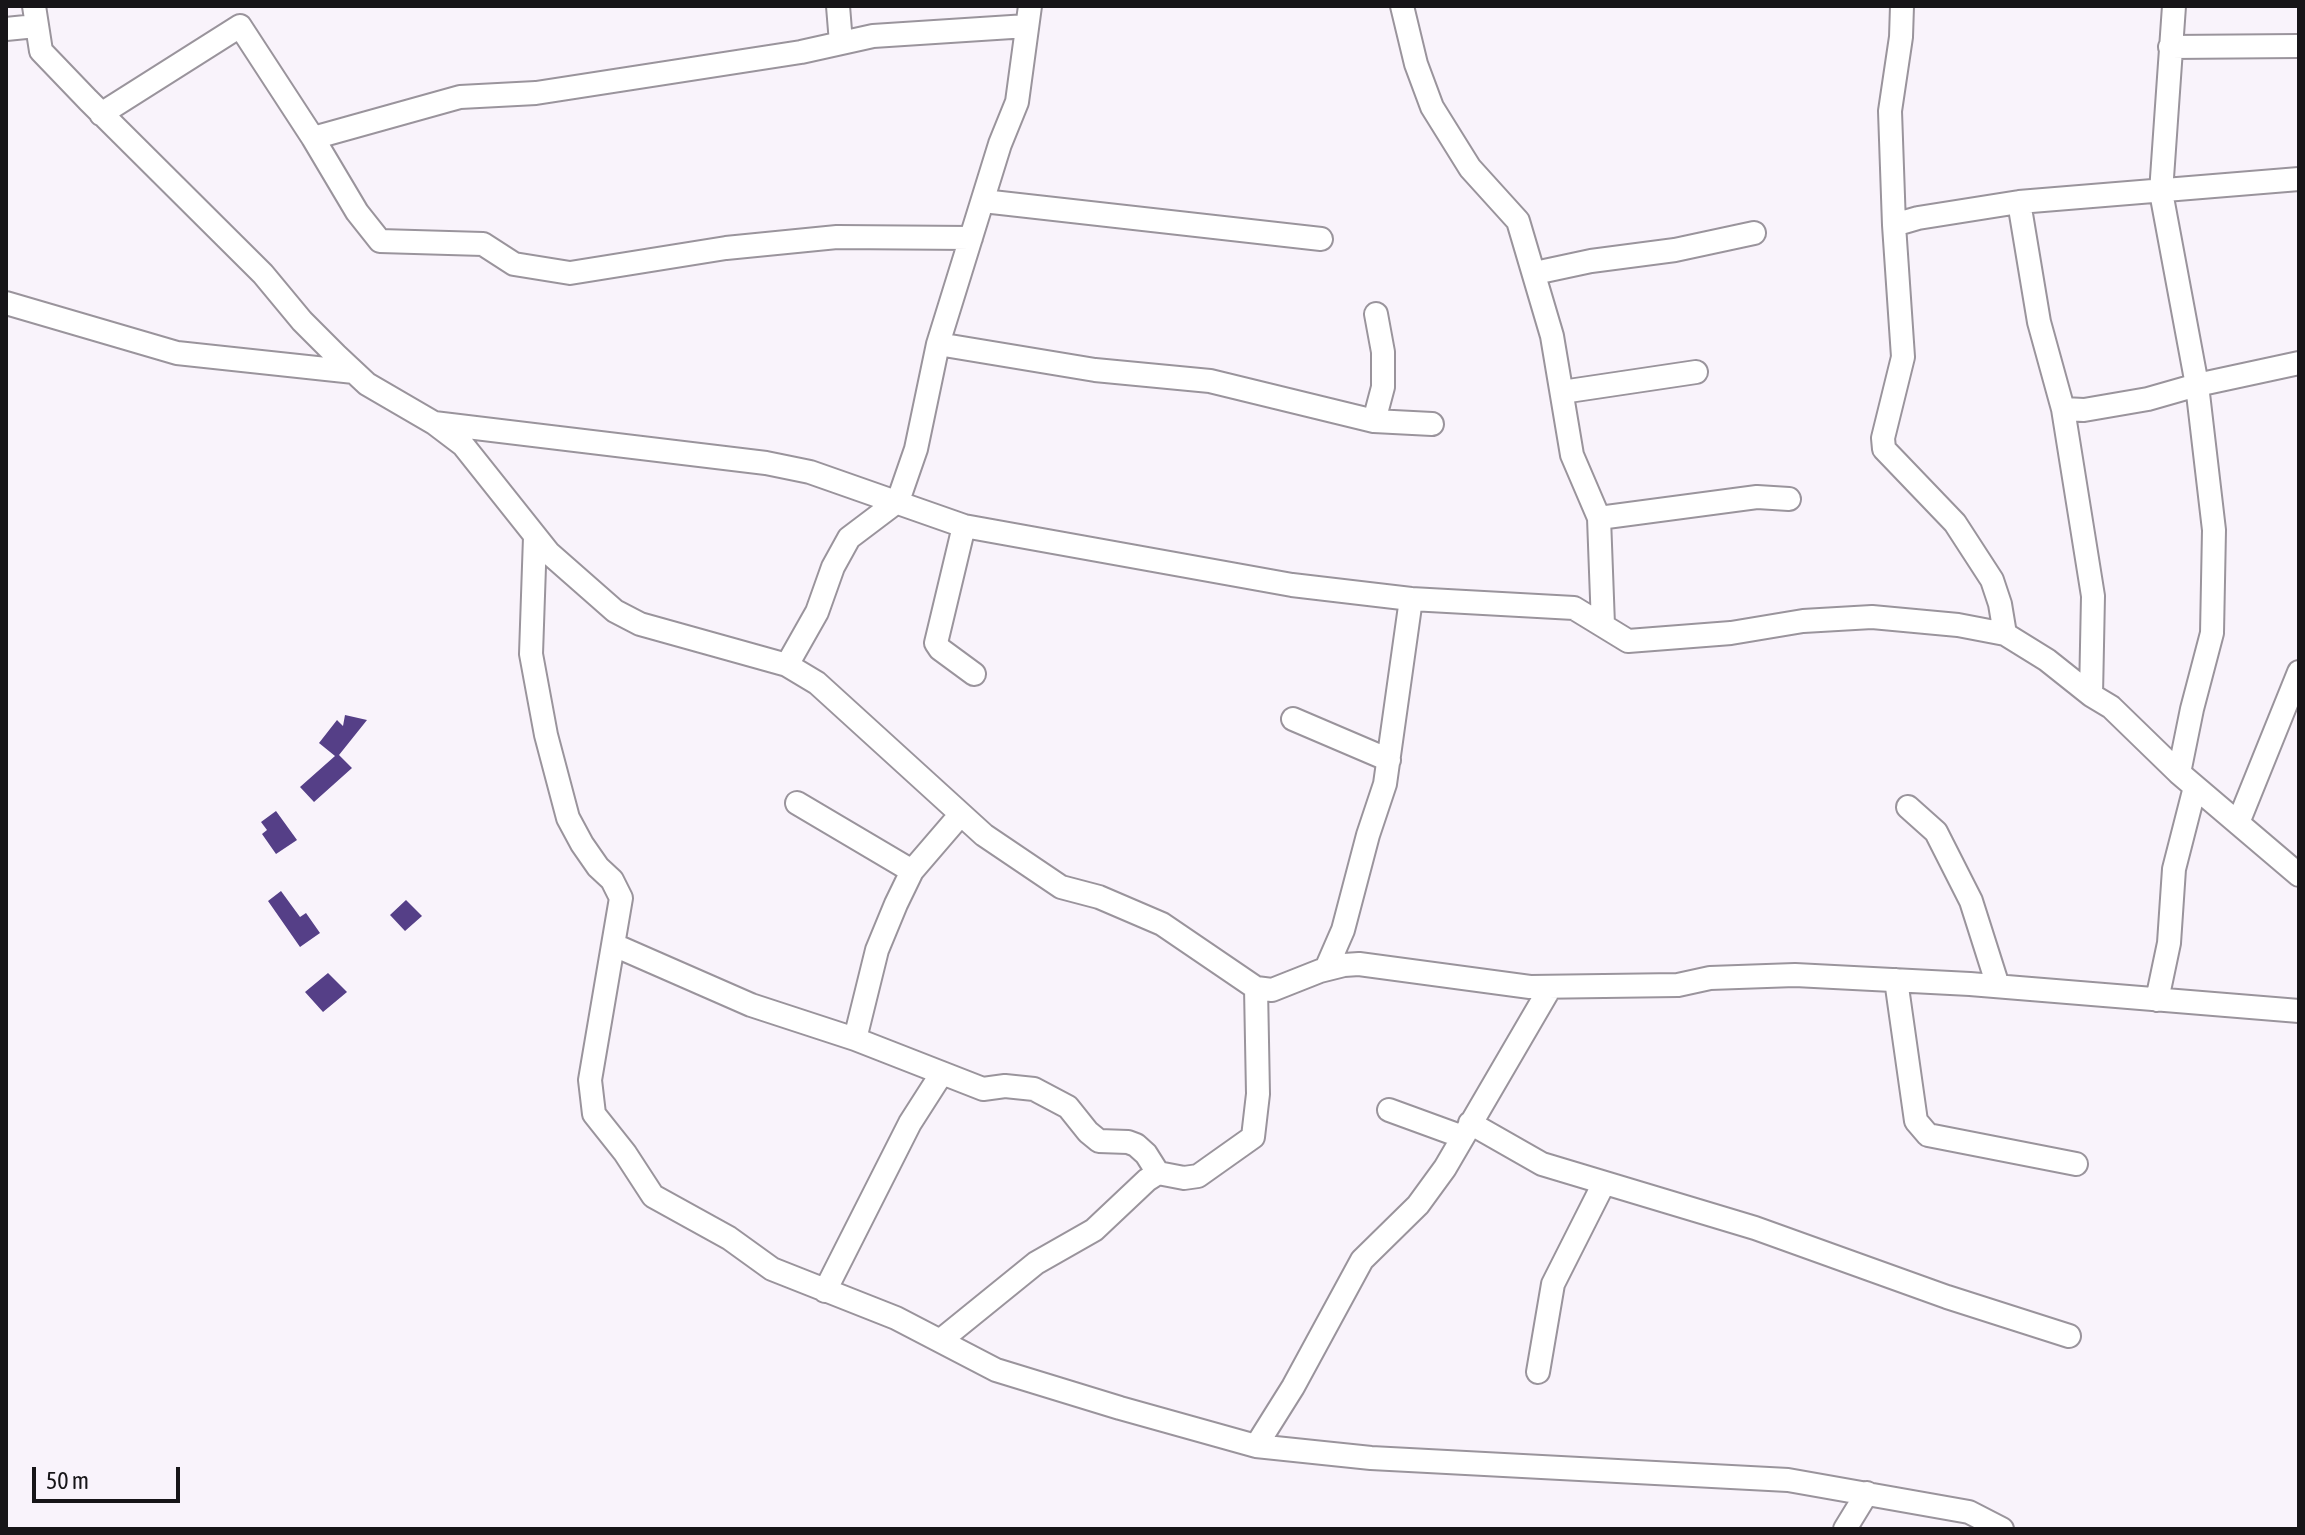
<!DOCTYPE html>
<style>
body{margin:0}
#map{position:relative;width:2305px;height:1535px;overflow:hidden;background:#f9f3fb;font-family:"Asap Condensed",sans-serif}
canvas{display:block}
.frame{position:absolute;inset:0;border:8px solid #171518;pointer-events:none}
.scale{position:absolute;left:32px;top:1467px;width:148px;height:36px;box-sizing:border-box;border:4px solid #171518;border-top:0;padding-left:10px;font-size:24px;line-height:28px;white-space:nowrap;color:#171518;-webkit-text-stroke:6px #f9f3fb;paint-order:stroke}
</style>
<div id="map">
<canvas width="2305" height="1535"></canvas>
<div class="frame"></div>
<div class="scale">50 m</div>
</div>
<script>
const ctx = document.querySelector('canvas').getContext('2d');
ctx.lineJoin = 'round';
function paint(path, color) { ctx.fillStyle = color; ctx.fill(path, 'evenodd'); }
const shape = rows => new Path2D(rows.map(r => 'M' + r).join(''));
function stroke(path, color, width, dash) { ctx.strokeStyle = color; ctx.lineWidth = width; ctx.lineCap = dash ? 'butt' : 'round'; ctx.setLineDash(dash || []); ctx.stroke(path); }
paint(shape([
 [345,715,367,720,339,755,352,768,314,802,300,787,335,756,319,743,337,720,343,726],
 [276,811,297,840,276,854,262,834,267,830,261,822],
 [281,891,300,917,306,913,320,933,300,947,268,901],
 [406,900,422,916,405,931,390,915],
 [328,973,347,992,323,1012,305,992]
]), '#553f87');
const street = shape([
 [34,6,41,51,88,100,263,274,302,321,336,355,367,384,434,423,463,445,549,553,615,611,640,624,787,665,817,683,984,835,1061,887,1099,897,1162,924,1256,988,1272,990,1320,971,1344,965,1359,964,1530,987,1678,985,1710,978,1795,975,1970,984,2299,1011],
 [838,6,841,43],
 [1402,6,1416,64,1432,107,1470,168,1518,221,1552,336,1572,455,1599,518,1603,625],
 [1902,6,1901,37,1890,111,1894,225,1918,218,2019,202,2299,179],
 [2174,6,2161,192,2197,385,2214,530,2212,633,2192,709,2179,773],
 [6,29,36,26],
 [2170,47,2299,46],
 [101,114,240,26,313,138,357,212,380,241,483,244,514,264,570,273,726,248,837,237,971,238],
 [313,138,460,97,536,93,801,52,873,36,1027,26],
 [983,201,1321,239],
 [2019,202,2039,322,2063,409,2093,596,2091,695],
 [1894,225,1903,357,1883,438,1884,449,1955,523,1992,580,2000,604,2005,634],
 [1535,273,1591,261,1675,250,1754,233],
 [6,303,177,353,354,372],
 [938,344,1095,370,1210,381,1374,421,1432,424],
 [1562,392,1696,372],
 [2063,409,2084,410,2148,399,2197,385,2299,363],
 [1374,421,1383,387,1383,352,1376,314],
 [434,423,766,463,810,472,964,526,1292,585,1411,599,1574,608,1628,641,1731,633,1803,621,1872,617,1958,625,2005,634,2047,660,2091,695,2111,707,2179,773,2299,875],
 [1599,518,1757,497,1789,499],
 [964,526,936,643,940,649,974,674],
 [535,537,531,654,546,735,568,818,582,844,598,867,612,880,621,898,590,1080,594,1114,625,1153,653,1196,729,1238,772,1269,896,1318,996,1370,1120,1408,1256,1446,1371,1458,1788,1480,1969,1512,2002,1529],
 [787,665,817,612,833,567,849,538,898,501,916,449,938,344,1000,144,1017,102,1030,6],
 [1293,719,1389,760],
 [797,803,912,871],
 [1908,807,1936,832,1971,901,1998,986],
 [961,814,912,871,896,904,877,950,855,1039,983,1089,1005,1086,1034,1089,1068,1107,1088,1132,1099,1141,1128,1142,1136,1145,1146,1154,1158,1173],
 [2238,823,2299,672],
 [614,945,751,1005,855,1039],
 [1326,969,1343,930,1368,835,1385,784,1411,599],
 [1896,980,1916,1121,1928,1135,2076,1164],
 [2157,1000,2169,943,2174,869,2195,787],
 [1389,1110,1463,1137],
 [1470,1123,1542,1164,1755,1228,1947,1297,2069,1336],
 [825,1291,910,1123,942,1073],
 [941,1340,1036,1263,1094,1230,1147,1180,1158,1173,1184,1178,1198,1176,1253,1137,1258,1094,1256,988],
 [1538,1372,1553,1284,1604,1183],
 [1256,1446,1293,1387,1362,1260,1418,1205,1445,1168,1550,988],
 [1845,1529,1867,1493]
]);
stroke(street, '#9a949c', 26);
stroke(street, '#fff', 22);
</script>
